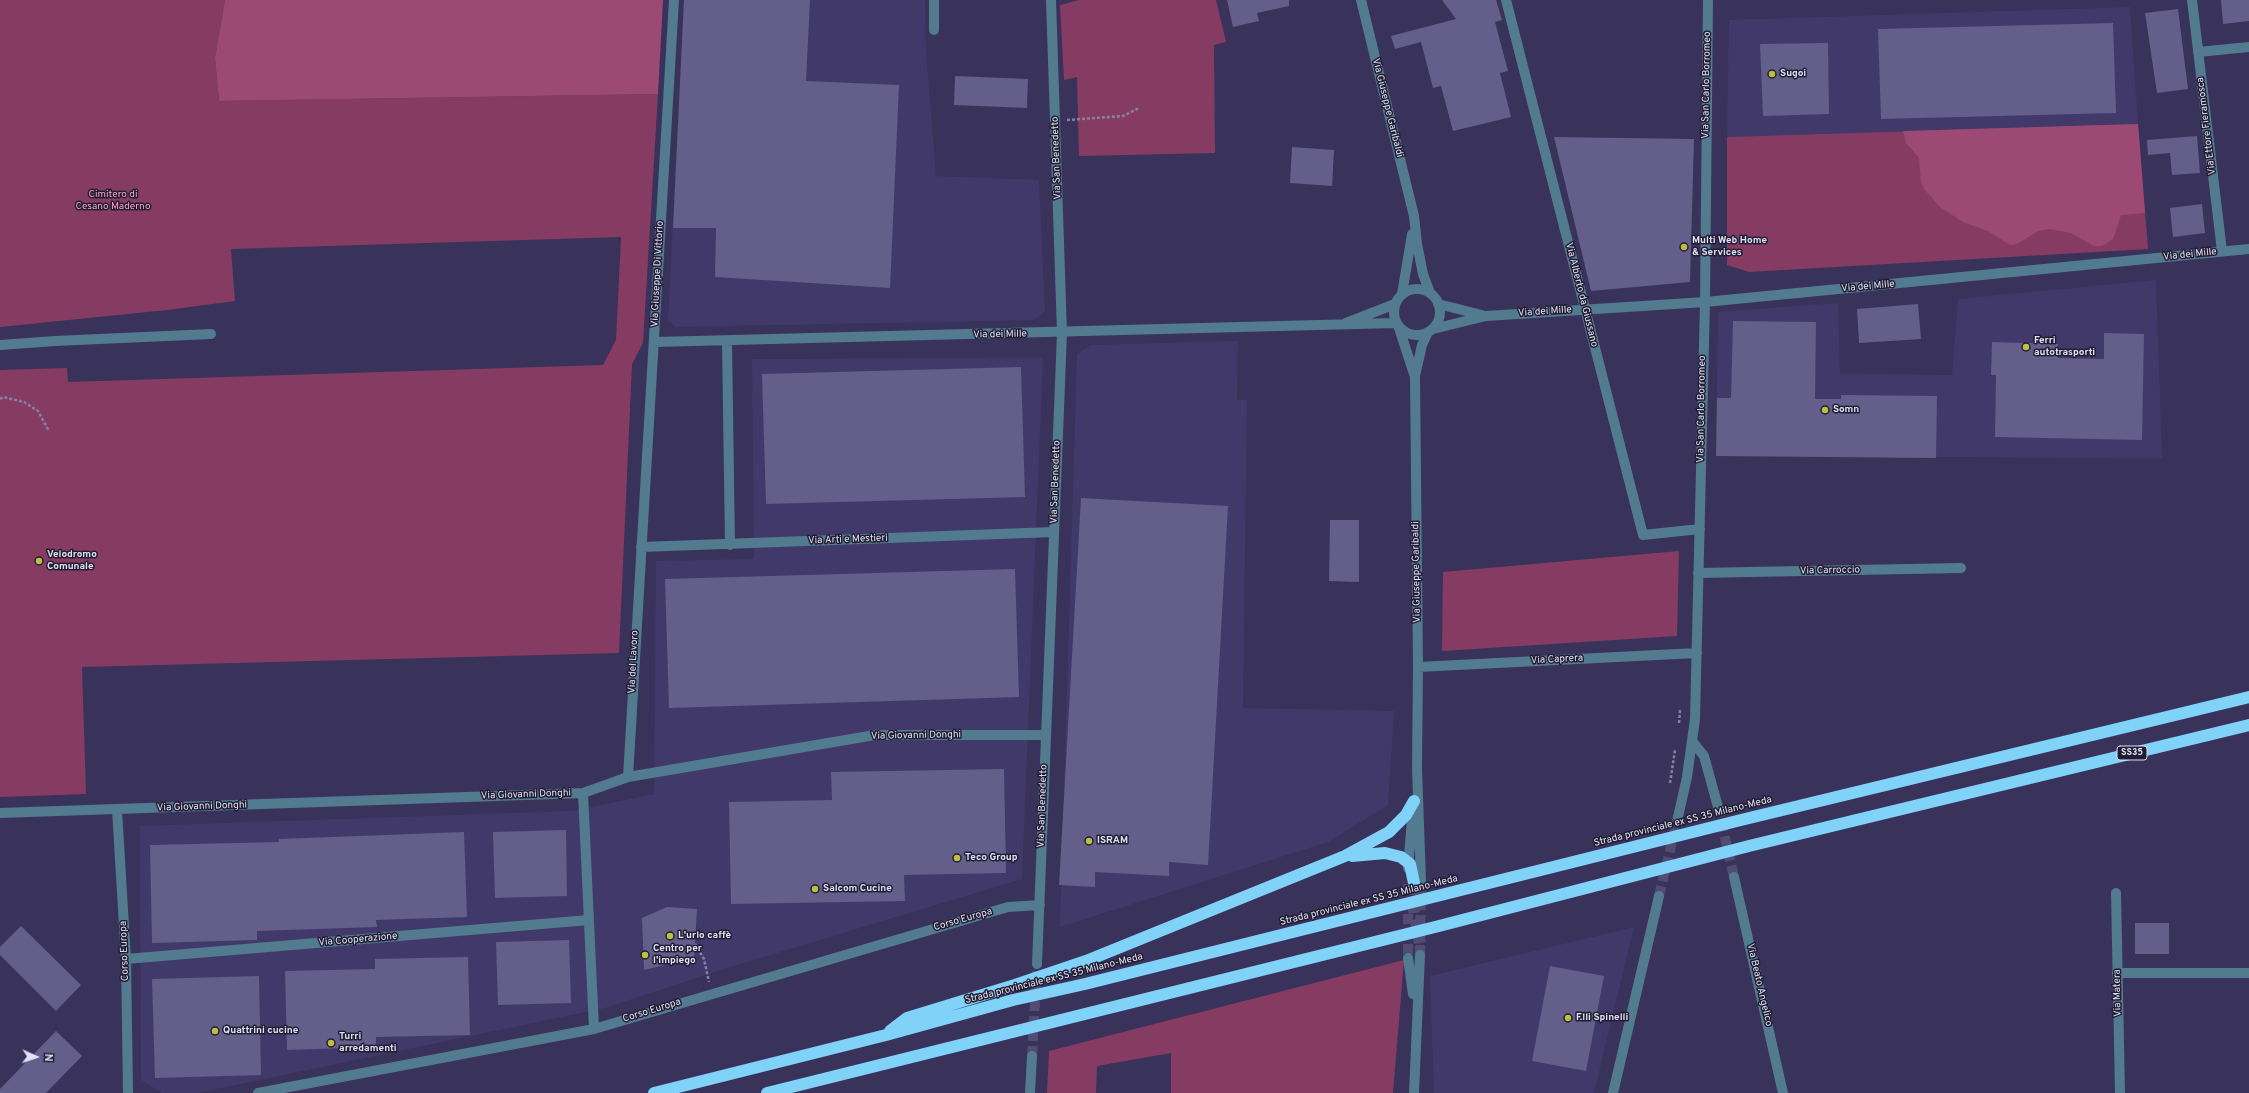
<!DOCTYPE html>
<meta charset="utf-8">
<style>
body{margin:0}
#map{position:relative;width:2249px;height:1093px;overflow:hidden;background:#39325b;font-family:Overpass,sans-serif}
canvas{display:block}
.north{position:absolute;left:16px;top:1037px;width:40px;height:40px;-webkit-text-stroke:3px #201d30;paint-order:stroke;rotate:93deg;font-size:11px;font-weight:700;line-height:16px;text-align:center;color:#e2e0fa}
.north::after{content:'';display:block;margin:auto;width:14px;height:18px;background:#e2e0fa;clip-path:polygon(50% 0,100% 100%,50% 72%,0 100%)}
</style>
<div id="map">
<canvas width="2249" height="1093"></canvas>
<div class="north">N</div>
</div>
<script>
const ctx = document.querySelector('canvas').getContext('2d');
ctx.lineJoin = 'round';
function paint(path, color) { ctx.fillStyle = color; ctx.fill(path, 'evenodd'); }
const shape = rows => new Path2D(rows.map(r => 'M' + r).join(''));
function stroke(path, color, width, dash) { ctx.strokeStyle = color; ctx.lineWidth = width; ctx.lineCap = dash ? 'butt' : 'round'; ctx.setLineDash(dash || []); ctx.stroke(path); }
function label(font, color, halo, rows, align = 'center') {
  ctx.font = font + ' Overpass,sans-serif'; ctx.lineWidth = 3; ctx.setLineDash([]); ctx.textBaseline = 'middle'; ctx.strokeStyle = halo; ctx.fillStyle = color; for (const [text, x, y, turn = 0] of rows) {
    ctx.save(); ctx.translate(x, y); ctx.rotate((+turn || 0) * Math.PI / 180); ctx.textAlign = isNaN(turn) ? turn : align; if (halo) ctx.strokeText(text, 0, 0); ctx.fillText(text, 0, 0); ctx.restore();
  }
}
paint(shape([
 [684,0,925,0,926,51,936,176,1039,180,1045,311,1035,320,675,327,668,320],
 [2130,7,2138,124,1727,137,1729,20],
 [2156,280,2162,458,1716,456,1718,312,1838,303,1840,374,1952,375,1958,299],
 [1238,341,1237,400,1247,400,1243,708,1394,711,1388,805,1328,842,1060,927,1077,354,1091,345],
 [1043,358,1022,879,724,969,605,1008,197,1093,162,1093,141,1080,140,826,572,811,654,794,656,561,754,559,752,359],
 [1634,927,1594,1093,1434,1093,1430,976]
]), '#413969');
paint(shape([
 [0,0,225,0,215,58,219,101,658,94,643,343,632,364,619,653,82,667,86,794,0,797,0,370,67,368,68,382,603,365,616,340,621,237,231,249,235,301,167,310,0,327],
 [1079,0,1216,0,1226,42,1214,45,1215,153,1079,156,1077,77,1064,80,1060,5],
 [2138,124,2148,249,1749,272,1727,265,1727,137],
 [1679,551,1677,636,1442,651,1443,572],
 [1404,960,1393,1093,1171,1093,1171,1053,1097,1066,1096,1093,1047,1093,1049,1051]
]), '#863c62');
paint(shape([
 [225,0,663,0,658,94,219,101,215,58],
 [2138,124,2145,213,2121,215,2113,239,2102,246,2094,246,2071,233,2050,229,2038,231,2017,244,2010,245,1988,231,1963,222,1940,207,1924,189,1921,182,1919,158,1906,143,1903,131]
]), '#9c4a74');
paint(shape([
 [684,0,810,0,806,81,899,85,890,288,715,277,716,228,673,228],
 [1227,0,1289,0,1289,6,1257,13,1259,21,1233,27],
 [1442,0,1496,0,1502,20,1495,22,1508,71,1500,73,1511,117,1453,131,1441,86,1433,88,1421,42,1395,49,1391,36,1456,19],
 [2221,0,2249,0,2249,21,2223,24],
 [2178,9,2188,89,2157,93,2145,13],
 [2113,23,2116,113,1881,119,1878,29],
 [1828,43,1829,114,1763,116,1760,44],
 [955,76,1028,79,1027,108,954,105],
 [2197,136,2200,173,2172,175,2170,153,2148,155,2147,140],
 [1554,137,1694,139,1690,282,1591,291],
 [1292,147,1334,150,1332,186,1290,183],
 [2202,204,2205,233,2173,237,2170,208],
 [1918,304,1921,339,1859,343,1857,309],
 [1733,321,1816,322,1815,399,1841,399,1841,395,1937,396,1936,458,1716,456,1717,398,1731,398],
 [2104,333,2144,334,2142,440,1995,437,1996,375,1991,375,1992,342,2058,344,2058,358,2104,359],
 [1021,367,1025,497,766,504,762,374],
 [1081,498,1228,506,1208,865,1169,862,1169,876,1095,872,1095,887,1059,885],
 [1330,520,1359,520,1359,582,1329,581],
 [1015,569,1019,697,669,708,665,579],
 [1004,769,1006,873,904,875,905,901,731,904,729,802,832,800,831,772],
 [566,830,567,896,495,898,493,832],
 [464,832,467,917,376,920,377,927,257,931,257,940,152,943,150,845,279,842,279,839],
 [667,907,697,909,694,958,644,970,642,918],
 [2135,923,2169,923,2169,954,2135,954],
 [21,926,81,985,56,1011,0,955,0,947],
 [569,940,571,1003,498,1005,496,942],
 [468,957,470,1035,376,1037,376,1047,287,1050,285,971,375,969,375,959],
 [1550,966,1604,976,1586,1071,1532,1061],
 [259,976,261,1075,155,1078,152,979],
 [56,1031,82,1056,46,1093,0,1093,0,1089]
]), '#645e8b');
stroke(shape([
 [1718,807,1734,877],
 [1408,884,1408,958],
 [1659,896,1678,817],
 [1420,955,1421,881],
 [1032,1056,1037,964]
]), '#524c73', 10, [10, 5]);
stroke(shape([
 [1414,883,1414,910,1420,943]
]), '#524c73', 12, [12, 6]);
stroke(shape([
 [1067,120,1123,116,1139,108],
 [0,399,3,397,24,402,38,411,49,431],
 [1679,723,1680,710],
 [1670,783,1675,750],
 [695,944,704,959,709,982]
]), '#8681a3', 2.5, [3, 2]);
stroke(shape([
 [934,0,934,30],
 [1361,0,1414,216,1417,244,1423,274,1430,293],
 [1506,0,1643,535,1700,529],
 [2192,0,2222,251],
 [2198,52,2249,47],
 '1394 312a23 23 0 1 1 46 0a23 23 0 1 1-46 0Z',
 [1402,294,1412,234],
 [1438,304,1482,315],
 [1346,323,1395,304],
 [1399,328,1414,374],
 [1433,329,1486,316,1705,302,2249,249],
 [727,341,730,545],
 [655,342,1396,323],
 [0,345,55,341,211,334],
 [641,547,1054,532],
 [1698,573,1961,568],
 [1418,667,1697,653],
 [1693,742,1704,756,1718,807],
 [628,777,674,0],
 [583,793,594,1029],
 [117,810,126,959,128,1093],
 [0,813,583,793,628,777,875,735,1046,735],
 [1678,817,1687,777,1695,719,1705,302,1708,0],
 [1408,868,1413,808],
 [1734,877,1783,1093],
 [1421,881,1417,768,1418,667,1415,376,1422,345,1428,332],
 [2116,893,2120,1093],
 [1408,958,1413,994],
 [126,959,589,920],
 [1037,964,1062,333,1051,0],
 [2117,973,2249,973],
 [258,1093,594,1029,1008,907,1040,905],
 [1030,1093,1032,1056],
 [1414,1093,1420,955],
 [1613,1093,1659,896]
]), '#527b8f', 10);
stroke(shape([
 [1352,856,1385,853,1401,857,1410,864,1414,883],
 [890,1031,907,1018,1015,985,1086,961,1345,856,1389,832,1406,815,1414,801],
 [654,1093,886,1035,1013,1000,1085,984,1741,820,2249,697],
 [767,1093,1439,926,1749,846,2249,725]
]), '#80d2f8', 12);
for (const [x, y, r, color] of [
 [1772,74,4,"#bdbf43"],
 [1684,247,4,"#bdbf43"],
 [2026,347,4,"#bdbf43"],
 [1825,410,4,"#bdbf43"],
 [39,561,4,"#bdbf43"],
 [1089,841,4,"#bdbf43"],
 [957,858,4,"#bdbf43"],
 [815,889,4,"#bdbf43"],
 [670,936,4,"#bdbf43"],
 [645,955,4,"#bdbf43"],
 [1568,1018,4,"#bdbf43"],
 [215,1031,4,"#bdbf43"],
 [331,1043,4,"#bdbf43"]
]) { const dot = new Path2D(); dot.arc(x, y, r, 0, 2 * Math.PI); ctx.fillStyle = color; ctx.fill(dot); stroke(dot, '#201d30', 1.5); }
for (const [x, y, w] of [
 [2132,753,30]
]) { const box = new Path2D(); box.roundRect(x - w / 2, y - 7, w, 14, 3); ctx.fillStyle = '#201d30'; ctx.fill(box); stroke(box, '#e2e0fa', 1); }
label('bold 9px', '#e2e0fa', null, [
 ["SS35",2132,753]
]);
label('bold 10px', '#e2e0fa', '#201d30', [
 ["Sugoi",1780,74],
 ["Multi Web Home",1692,241],
 ["& Services",1692,253],
 ["Ferri",2034,341],
 ["autotrasporti",2034,353],
 ["Somn",1833,410],
 ["Velodromo",47,555],
 ["Comunale",47,567],
 ["ISRAM",1097,841],
 ["Teco Group",965,858],
 ["Salcom Cucine",823,889],
 ["L'urlo caffè",678,936],
 ["Centro per",653,949],
 ["l'impiego",653,961],
 ["F.lli Spinelli",1576,1018],
 ["Quattrini cucine",223,1031],
 ["Turri",339,1037],
 ["arredamenti",339,1049]
], 'left');
label('10px', '#e2e0fa', '#201d30', [
 ["Via San Carlo Borromeo",1707,85,-89],
 ["Via Giuseppe Garibaldi",1387,108,76],
 ["Via Ettore Fieramosca",2207,126,-97],
 ["Via San Benedetto",1057,158,-92],
 ["Via dei Mille",2190,255,-6],
 ["Via Giuseppe Di Vittorio",658,274,-87],
 ["Via dei Mille",1868,287,-5],
 ["Via Alberto da Giussano",1581,295,76],
 ["Via dei Mille",1545,312,-4],
 ["Via dei Mille",1000,335,-1],
 ["Via San Carlo Borromeo",1702,409,-89],
 ["Via San Benedetto",1056,482,-88],
 ["Via Arti e Mestieri",848,540,-2],
 ["Via Carroccio",1830,571,-1],
 ["Via Giuseppe Garibaldi",1417,572,-91],
 ["Via Caprera",1557,660,-3],
 ["Via del Lavoro",634,662,-87],
 ["Via Giovanni Donghi",916,736,-1],
 ["Via Giovanni Donghi",526,795,-2],
 ["Via San Benedetto",1043,806,-88],
 ["Via Giovanni Donghi",202,807,-2],
 ["Strada provinciale ex SS 35 Milano-Meda",1683,822,-14],
 ["Strada provinciale ex SS 35 Milano-Meda",1369,901,-14],
 ["Corso Europa",963,920,-16],
 ["Via Cooperazione",358,940,-5],
 ["Corso Europa",125,951,-92],
 ["Strada provinciale ex SS 35 Milano-Meda",1054,979,-14],
 ["Via Beato Angelico",1759,985,77],
 ["Via Matera",2118,993,-91],
 ["Corso Europa",652,1011,-17]
]);
label('10px', '#fea2ce', '#201d30', [
 ["Cimitero di",113,195],
 ["Cesano Maderno",113,207]
]);
</script>
